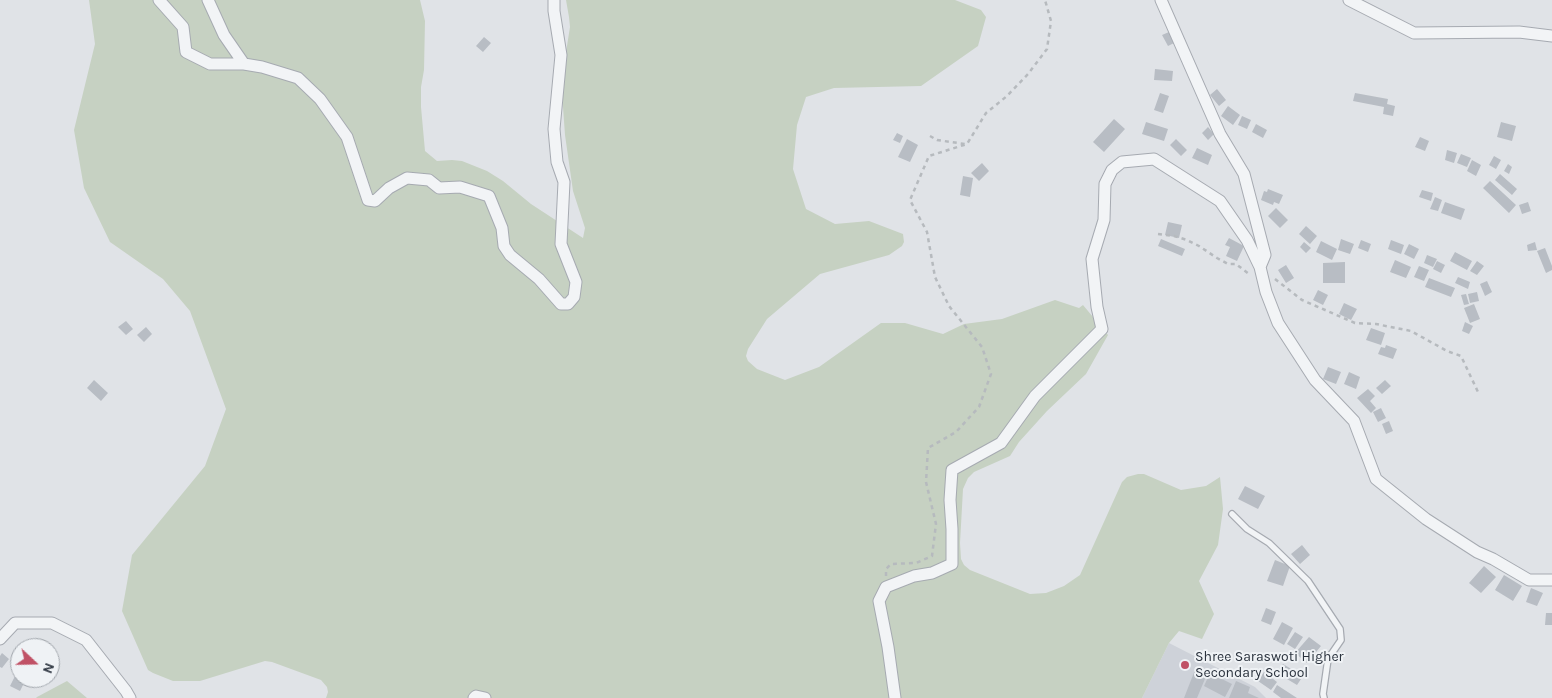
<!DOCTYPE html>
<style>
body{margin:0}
#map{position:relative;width:1552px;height:698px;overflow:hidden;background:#e0e3e7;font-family:Karla,sans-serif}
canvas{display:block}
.north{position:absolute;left:10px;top:638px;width:50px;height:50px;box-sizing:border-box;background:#eff2f5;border:1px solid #a0a5ab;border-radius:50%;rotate:111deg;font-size:14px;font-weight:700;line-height:20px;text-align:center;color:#2a323d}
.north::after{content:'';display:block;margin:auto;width:18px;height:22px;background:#c05165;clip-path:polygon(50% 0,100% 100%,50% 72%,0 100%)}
</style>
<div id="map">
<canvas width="1552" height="698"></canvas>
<div class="north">N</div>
</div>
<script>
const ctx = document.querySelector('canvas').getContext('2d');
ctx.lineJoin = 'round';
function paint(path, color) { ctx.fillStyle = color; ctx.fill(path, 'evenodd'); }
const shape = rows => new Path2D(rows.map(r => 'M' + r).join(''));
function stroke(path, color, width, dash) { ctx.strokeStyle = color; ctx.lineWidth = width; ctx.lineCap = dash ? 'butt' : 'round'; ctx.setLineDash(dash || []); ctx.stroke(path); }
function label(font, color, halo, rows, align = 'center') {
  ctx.font = font + ' Karla,sans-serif'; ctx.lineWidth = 4; ctx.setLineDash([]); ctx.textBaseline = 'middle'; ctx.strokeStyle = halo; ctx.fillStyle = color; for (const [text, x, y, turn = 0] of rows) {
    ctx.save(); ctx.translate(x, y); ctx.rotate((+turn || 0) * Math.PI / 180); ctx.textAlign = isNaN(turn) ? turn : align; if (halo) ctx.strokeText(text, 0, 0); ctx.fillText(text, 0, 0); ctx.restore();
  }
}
paint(shape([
 [1169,643,1255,687,1266,698,1142,698]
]), '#ced2d9');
paint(shape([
 [89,0,420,0,425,21,424,70,421,87,421,107,425,151,437,161,452,160,462,161,487,171,503,181,531,204,583,238,585,228,573,191,565,135,562,93,563,71,570,27,569,17,566,0,955,0,981,10,986,17,978,46,921,86,834,88,806,97,797,125,793,169,806,209,835,224,869,221,903,234,904,242,902,246,889,255,820,274,767,319,748,349,746,356,748,361,757,369,785,380,819,367,881,323,905,323,943,334,964,324,1002,319,1055,300,1079,308,1083,305,1108,335,1086,374,1047,411,1019,442,1010,456,974,472,968,478,963,489,960,543,961,559,964,565,970,570,1030,594,1046,593,1064,586,1080,575,1122,482,1127,477,1138,474,1144,474,1181,490,1206,486,1220,477,1223,509,1218,545,1199,581,1214,614,1202,639,1179,631,1169,643,1142,698,326,698,328,692,327,687,321,680,272,662,265,661,200,681,173,681,153,673,148,670,122,611,132,555,205,466,226,409,190,311,163,279,110,242,84,188,74,130,95,44],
 [67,681,87,698,36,698,37,697]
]), '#c6d1c2');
paint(shape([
 [1169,32,1174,43,1168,46,1162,35],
 [484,37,491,43,483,52,476,46],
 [1155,69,1173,71,1172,81,1154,80],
 [1217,89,1226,100,1219,106,1210,95],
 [1160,93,1169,96,1163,113,1154,110],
 [1355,93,1388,99,1387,104,1395,106,1393,116,1383,114,1384,107,1353,101],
 [1228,106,1240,115,1233,125,1221,116],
 [1242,116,1251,120,1247,129,1238,125],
 [1114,119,1125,129,1104,152,1093,142],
 [1146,122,1168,129,1164,141,1142,134],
 [1501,122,1516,126,1512,141,1497,137],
 [1256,124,1267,130,1263,138,1252,132],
 [1208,127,1214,134,1208,140,1202,133],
 [897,133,903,136,900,143,893,140],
 [1420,137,1429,141,1425,151,1415,147],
 [907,139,918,145,910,162,898,157],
 [1176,139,1187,150,1181,156,1170,145],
 [1197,148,1212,155,1208,165,1192,158],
 [1447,150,1457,153,1454,163,1445,160],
 [1461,154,1471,158,1467,167,1457,163],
 [1494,156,1501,160,1496,169,1489,165],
 [1472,160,1481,165,1476,176,1467,171],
 [982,163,989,171,979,181,971,173],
 [1508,164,1512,167,1509,174,1504,171],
 [1500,174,1517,189,1512,195,1495,180],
 [963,176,973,178,970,197,960,195],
 [1490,181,1516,205,1509,213,1483,188],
 [1268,189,1283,195,1279,204,1274,202,1273,205,1261,200,1264,191,1267,192],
 [1422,190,1433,193,1431,201,1419,197],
 [1435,197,1442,200,1438,211,1430,209],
 [1445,202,1465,209,1461,220,1441,213],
 [1528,202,1531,211,1522,214,1519,205],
 [1276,208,1288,220,1280,228,1268,216],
 [1168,222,1182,225,1179,238,1165,235],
 [1306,226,1317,236,1310,244,1299,234],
 [1229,238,1244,246,1237,261,1226,256,1230,247,1225,245],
 [1161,239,1185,249,1182,256,1158,246],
 [1341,239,1354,244,1350,254,1338,250],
 [1361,240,1371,244,1368,252,1358,248],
 [1391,240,1404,245,1401,254,1388,249],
 [1321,241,1337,249,1332,260,1316,252],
 [1304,242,1311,248,1306,253,1300,247],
 [1535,242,1537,250,1528,251,1527,245],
 [1409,244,1419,249,1414,259,1404,254],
 [1545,248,1552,266,1552,270,1546,273,1537,251],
 [1455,252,1472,261,1467,270,1450,261],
 [1427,255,1437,259,1433,267,1424,263],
 [1395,260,1411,267,1406,278,1390,272],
 [1437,261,1445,265,1441,273,1433,269],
 [1477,261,1484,266,1477,275,1470,271],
 [1345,262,1345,283,1323,283,1323,263],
 [1286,265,1294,278,1286,283,1278,270],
 [1419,266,1429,270,1424,281,1414,277],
 [1458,277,1470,282,1468,289,1455,283],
 [1429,278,1455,288,1451,297,1425,287],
 [1487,281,1492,292,1485,296,1480,284],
 [1318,290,1328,295,1323,305,1313,300],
 [1477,292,1479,301,1470,303,1468,294],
 [1466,294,1469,304,1464,305,1461,295],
 [1344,303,1357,309,1351,320,1339,314],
 [1474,304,1480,319,1470,323,1464,308],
 [126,321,133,329,126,335,118,327],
 [1465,322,1473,326,1469,334,1462,331],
 [146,327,152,334,144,342,137,335],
 [1371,328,1385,333,1381,345,1366,340],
 [1386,345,1397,349,1393,359,1378,354,1381,347,1385,348],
 [1328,367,1341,372,1336,384,1323,379],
 [1349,372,1360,377,1356,389,1344,384],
 [94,380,108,393,101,401,87,388],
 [1385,380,1391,386,1382,394,1376,388],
 [1368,389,1375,396,1370,401,1376,408,1371,413,1357,398],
 [1381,408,1386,418,1378,422,1373,412],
 [1389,421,1393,431,1386,434,1382,424],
 [1245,486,1265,496,1258,509,1238,499],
 [1302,545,1310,555,1300,564,1291,554],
 [1275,560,1290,566,1283,586,1267,581],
 [1484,566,1496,577,1481,593,1469,583],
 [1504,575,1522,586,1513,601,1495,590],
 [1531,588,1543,593,1537,606,1526,602],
 [1266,608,1276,612,1271,625,1261,621],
 [1546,613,1552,613,1552,625,1545,625],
 [1282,622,1293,628,1284,645,1273,639],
 [1295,632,1303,637,1295,649,1287,644],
 [1309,637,1321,646,1307,663,1295,653],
 [2,653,9,659,2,668,0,667,0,656],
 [1283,664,1303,676,1297,685,1277,673],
 [1195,670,1207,674,1197,698,1184,698],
 [1264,672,1277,682,1271,690,1258,681],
 [1210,673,1232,684,1225,697,1204,686],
 [15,676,25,681,20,691,10,686],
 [1236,681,1250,687,1248,693,1259,698,1229,698],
 [1277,685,1297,698,1281,698,1273,692]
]), '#b8bdc4');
const service = shape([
 [1232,514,1247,529,1269,543,1308,581,1340,629,1341,640,1328,659,1323,694,1324,698]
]);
const minor = shape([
 [159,0,183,27,186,52,210,64,244,64,262,67,298,78,320,99,347,137,368,200,375,201,389,188,407,178,429,180,439,188,460,187,489,196,502,228,504,246,510,255,539,279,561,304,568,304,574,297,576,282,561,244,564,182,557,162,554,129,561,55,554,11,554,0],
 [208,0,224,35,244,64],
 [1161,0,1220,134,1244,174,1265,255,1260,267],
 [1349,0,1414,33,1519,32,1552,36],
 [0,639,15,623,52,623,86,640,126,691,130,698],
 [474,698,476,696,485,698],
 [895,698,888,647,879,601,886,587,914,576,932,573,952,564,952,529,950,500,952,470,1001,443,1035,396,1102,329,1097,307,1092,259,1104,220,1105,184,1112,170,1122,162,1154,159,1220,201,1247,240,1260,267,1266,292,1278,323,1315,380,1354,421,1376,479,1426,519,1477,552,1493,559,1529,580,1552,580]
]);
stroke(service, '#a6aab1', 8);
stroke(minor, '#a6aab1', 13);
stroke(shape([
 [930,136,937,140,965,144],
 [1158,234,1174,236,1187,240,1199,246,1217,258,1228,264,1236,264,1249,274],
 [1275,279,1302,300,1355,323,1376,324,1411,331,1447,351,1461,356,1478,392],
 [886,576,886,569,891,564,916,563,932,556,936,524,926,482,928,448,956,432,979,407,991,374,982,347,949,306,935,277,927,232,910,200,929,156,967,144,986,113,1007,96,1028,74,1047,49,1051,21,1045,0]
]), '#b6babe', 2.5, [4, 4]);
stroke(service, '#f2f4f6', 5.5);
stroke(minor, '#f2f4f6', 11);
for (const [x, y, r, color] of [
 [1185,665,5,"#c05165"]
]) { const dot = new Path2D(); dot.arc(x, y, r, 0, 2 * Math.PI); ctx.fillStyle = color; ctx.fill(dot); stroke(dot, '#eff2f5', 2); }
label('14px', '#2a323d', '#eff2f5', [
 ["Shree Saraswoti Higher",1195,657],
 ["Secondary School",1195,673]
], 'left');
</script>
